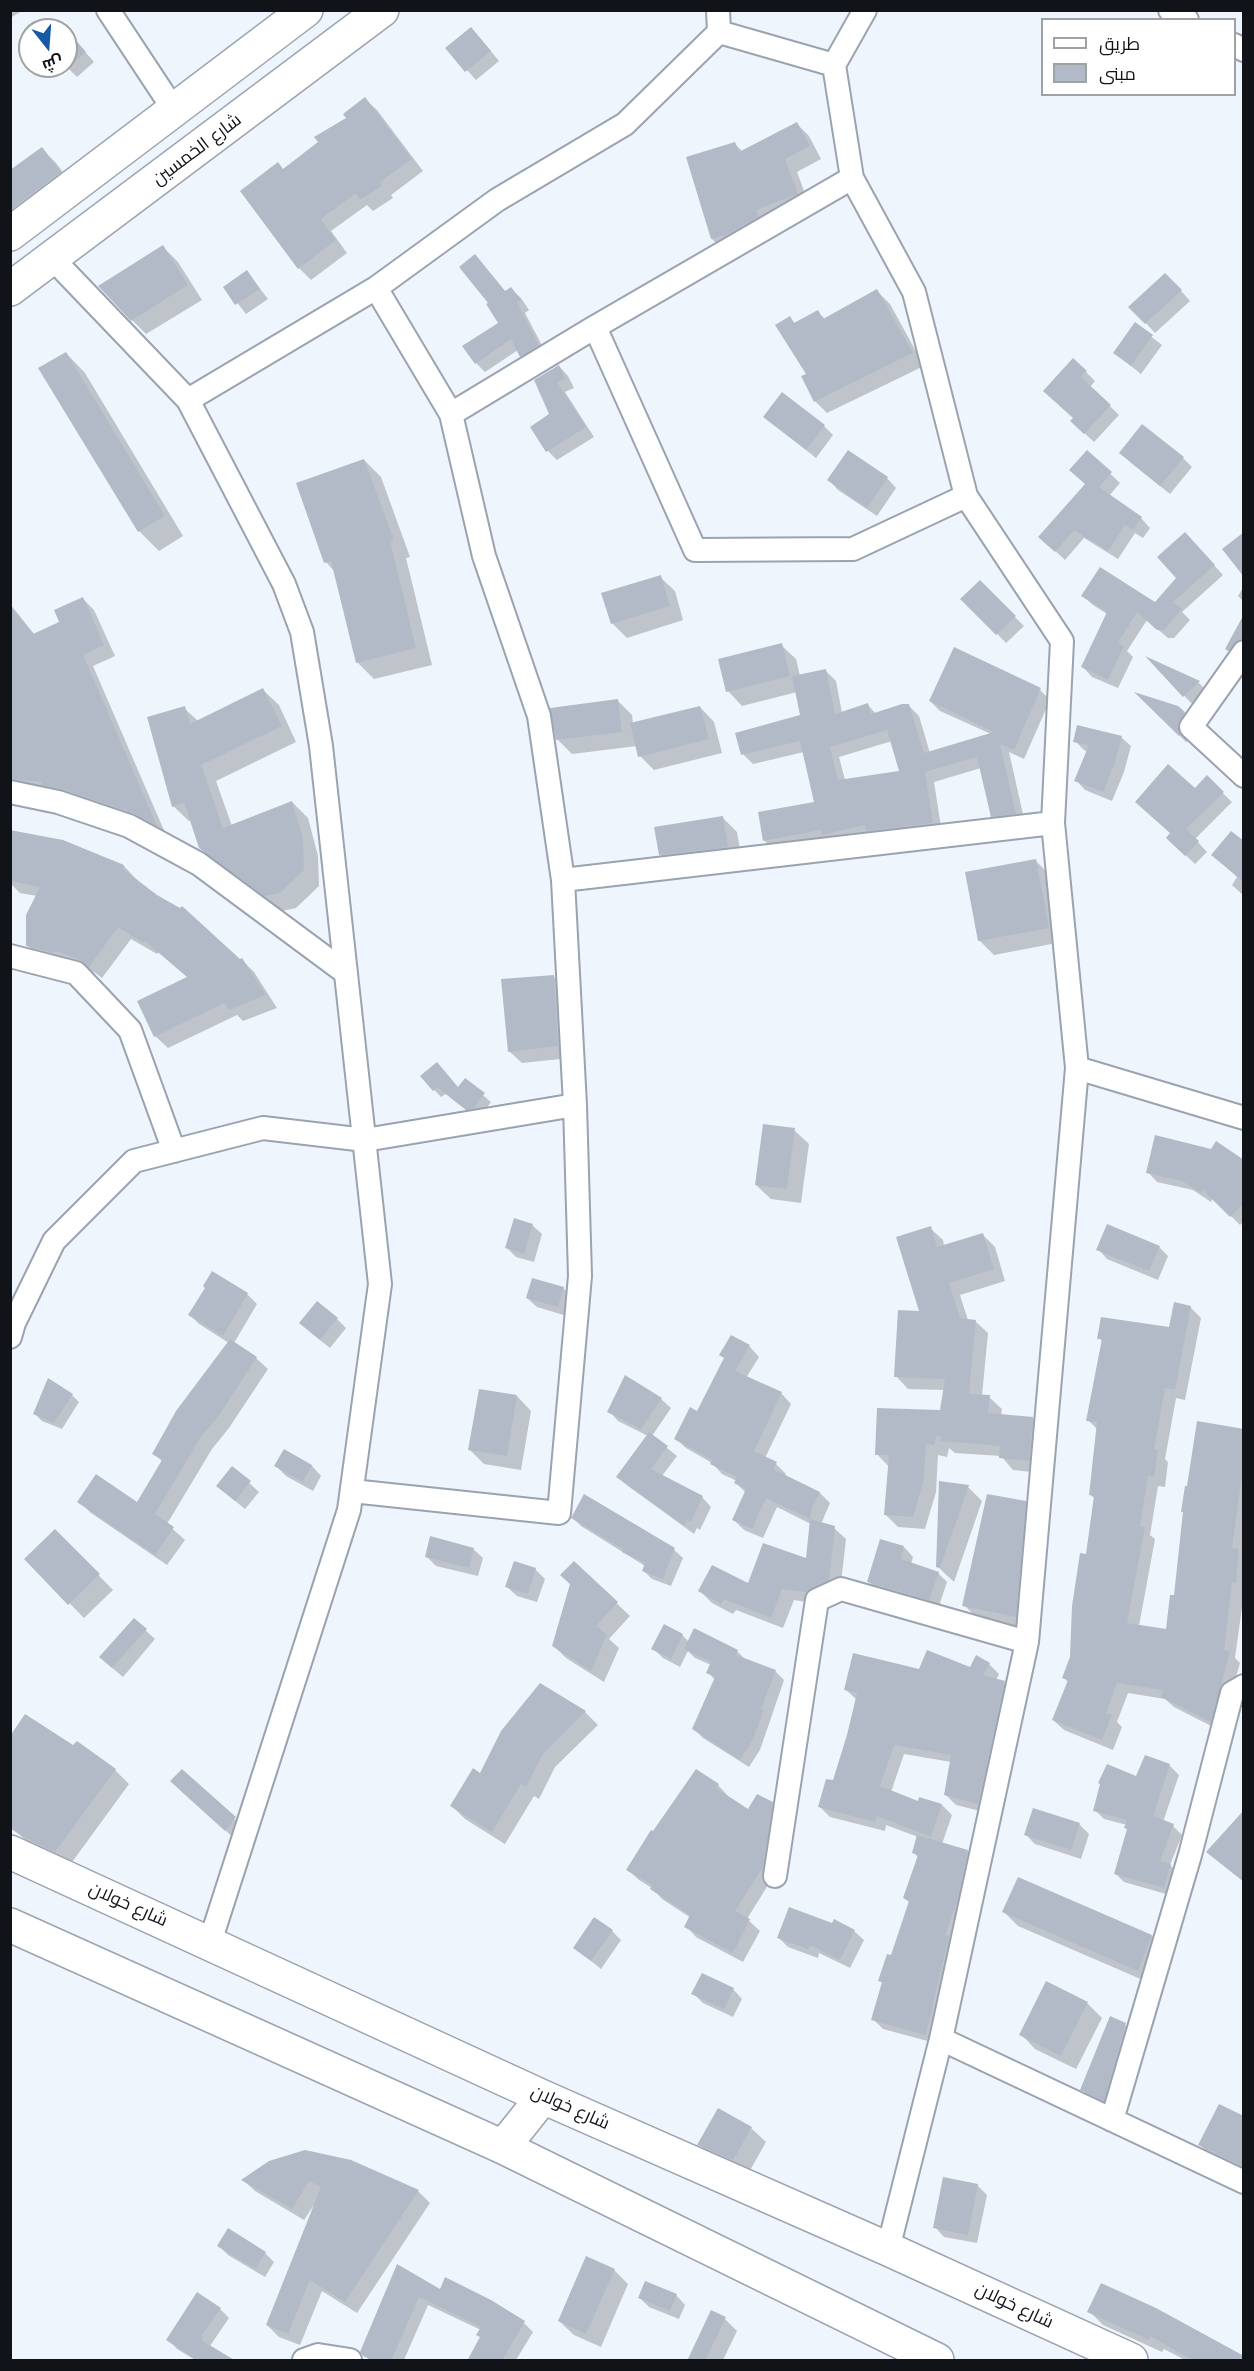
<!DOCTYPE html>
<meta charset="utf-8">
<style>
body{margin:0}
#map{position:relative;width:1254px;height:2371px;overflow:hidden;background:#eff5fd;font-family:Helvetica,Cairo,sans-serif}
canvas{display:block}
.frame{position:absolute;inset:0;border:12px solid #101418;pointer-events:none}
.legend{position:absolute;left:1041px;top:18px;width:195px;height:78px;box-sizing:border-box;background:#fff;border:2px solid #9fa1a3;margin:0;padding:8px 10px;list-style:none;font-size:18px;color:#101418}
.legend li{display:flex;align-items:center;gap:12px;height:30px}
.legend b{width:30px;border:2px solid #9fa1a3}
.north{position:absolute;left:18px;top:18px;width:60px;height:60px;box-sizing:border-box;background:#fff;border:2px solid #9fa1a3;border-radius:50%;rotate:163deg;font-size:16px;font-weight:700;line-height:24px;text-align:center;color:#101418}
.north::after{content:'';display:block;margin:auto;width:21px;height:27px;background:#1957a7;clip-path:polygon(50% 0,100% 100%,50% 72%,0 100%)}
</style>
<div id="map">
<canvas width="1254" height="2371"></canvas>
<div class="frame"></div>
<ul class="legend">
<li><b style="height:8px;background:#fff"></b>طريق</li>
<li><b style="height:16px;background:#b1bac6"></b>مبنى</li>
</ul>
<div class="north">ش</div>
</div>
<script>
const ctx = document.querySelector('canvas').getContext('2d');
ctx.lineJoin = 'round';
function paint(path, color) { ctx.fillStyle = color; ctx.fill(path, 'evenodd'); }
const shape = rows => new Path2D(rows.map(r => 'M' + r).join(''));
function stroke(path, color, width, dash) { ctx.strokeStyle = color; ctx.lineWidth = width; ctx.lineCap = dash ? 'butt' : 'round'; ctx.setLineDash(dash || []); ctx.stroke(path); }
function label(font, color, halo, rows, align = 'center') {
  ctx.font = font + ' Helvetica,Cairo,sans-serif'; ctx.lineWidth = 6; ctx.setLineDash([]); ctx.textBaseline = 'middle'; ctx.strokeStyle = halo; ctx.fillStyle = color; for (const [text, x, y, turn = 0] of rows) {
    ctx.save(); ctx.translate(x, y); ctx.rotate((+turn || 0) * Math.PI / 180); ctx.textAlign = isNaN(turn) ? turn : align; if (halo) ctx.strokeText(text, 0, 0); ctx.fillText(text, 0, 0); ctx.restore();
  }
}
paint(shape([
 [10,10,24,10,10,18],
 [480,38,499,61,476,80,447,48],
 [66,42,81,47,94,62,77,77,66,66],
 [365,99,377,110,423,171,391,195,393,198,373,211,367,205,331,231,347,253,311,280,299,268,284,170,348,118],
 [796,123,809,136,821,159,797,172,810,207,725,251,712,239,688,158,735,144,743,152],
 [42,149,56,163,74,187,10,233,10,172],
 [163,247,178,262,202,300,146,334,132,320],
 [475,256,506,292,511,289,521,298,529,310,525,313,547,355,531,365,518,350,485,372,476,363,500,323,490,303],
 [247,272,268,299,246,314,225,287],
 [1175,284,1190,301,1155,333,1131,307],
 [877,291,890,304,924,366,827,413,815,401,789,318,796,324,818,312,825,319],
 [1135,324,1162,345,1141,374,1115,353],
 [66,353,85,373,183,536,159,551,139,531,41,368],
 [559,366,568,376,574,388,565,392,594,437,557,460,548,451],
 [1086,372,1095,381,1090,387,1119,415,1094,442,1081,430,1075,418,1055,400],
 [765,417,824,426,833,435,816,458],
 [848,452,887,478,896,488,877,516,838,490,829,480],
 [1087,452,1120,483,1109,496,1141,518,1150,528,1143,538,1135,533,1118,559,1084,538,1065,560,1050,546,1086,485],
 [1183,458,1192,467,1170,494,1130,462],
 [364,460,381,477,410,557,406,558,432,665,374,679,357,662,335,572,326,562],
 [1194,543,1223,575,1182,612,1190,620,1174,638,1168,638,1147,620,1127,651,1133,657,1118,688,1092,677,1083,667,1107,614,1093,605,1083,596,1156,603,1178,578],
 [660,577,675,591,683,620,627,638,612,623],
 [980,582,1024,626,1006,643,963,599],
 [1244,586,1244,602,1238,596],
 [83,599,94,610,115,656,93,666,166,835,10,792,10,721,22,716,10,641,10,604,35,635,61,623],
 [1244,617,1244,654,1236,658,1227,649],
 [781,645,796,659,800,676,826,671,836,681,842,713,868,705,876,714,909,706,919,716,930,753,991,734,940,711,930,701,1040,690,1050,700,1024,759,1009,752,1025,823,1003,826,993,816,981,768,934,782,942,833,774,850,764,840,816,803,804,752,753,764,743,754,801,716,797,692,742,706,728,691],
 [892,741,901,772,845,780,839,757],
 [1150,660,1199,683,1208,692,1193,705],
 [263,690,279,705,296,742,216,781,232,826,292,802,308,818,318,856,319,886,296,908,282,911,216,864,200,848,191,820,189,821,173,806,184,708,198,721],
 [1139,695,1178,707,1192,721,1185,733,1187,743],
 [617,700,632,715,633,724,700,707,714,722,722,753,654,770,640,756,637,746,572,754,558,740],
 [1121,737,1131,746,1124,772,1112,801,1085,790,1076,780,1088,752,1084,750,1075,741],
 [1207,778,1232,802,1195,839,1207,852,1195,864,1177,847,1195,790],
 [722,817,737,832,742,861,675,869,660,855],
 [10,832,124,866,136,879,135,881,240,962,242,960,254,972,277,1008,243,1021,237,1015,168,1048,155,1036,189,978,159,952,157,954,131,939,102,978,94,972,68,963,41,958,28,946,37,896,20,893,10,883],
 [1244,843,1244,896,1232,885,1237,877,1213,855],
 [1036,861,1050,875,1062,942,994,955,979,940],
 [553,976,566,989,570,1058,522,1063,509,1051],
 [422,1077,459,1088,465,1080,491,1102,482,1114,475,1116,446,1094,441,1097],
 [794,1130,809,1144,801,1203,771,1199,756,1185],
 [1244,1162,1244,1221,1240,1225,1213,1198,1211,1202,1193,1190,1157,1182,1148,1172],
 [532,1225,542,1234,534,1262,516,1257,507,1248],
 [930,1228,943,1240,944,1246,982,1234,995,1247,1005,1281,960,1295,968,1320,975,1321,988,1333,982,1396,989,1397,1002,1409,1001,1415,1032,1418,1045,1431,1041,1473,1013,1470,1001,1456,955,1453,949,1448,947,1457,938,1455,936,1492,925,1529,898,1527,885,1514,889,1467,877,1454,942,1412,945,1390,908,1389,896,1376,922,1313],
 [1159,1247,1168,1256,1158,1280,1107,1259,1098,1249],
 [213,1273,247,1294,257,1304,234,1343,256,1358,268,1369,229,1428,212,1449,167,1524,185,1540,167,1565,91,1513,79,1501,138,1504,163,1462,154,1453,229,1343,199,1324,190,1315,207,1288],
 [563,1288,572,1297,567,1316,537,1307,527,1298],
 [1190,1307,1201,1318,1185,1400,1176,1398,1165,1459,1168,1462,1165,1487,1158,1486,1150,1535,1155,1539,1139,1626,1168,1630,1175,1597,1244,1430,1244,1593,1235,1658,1240,1663,1221,1731,1174,1707,1165,1699,1128,1693,1117,1722,1122,1727,1113,1750,1064,1730,1053,1720,1068,1682,1064,1678,1072,1658,1095,1499,1090,1494,1097,1429,1088,1420,1103,1342,1099,1338,1170,1329],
 [337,1319,346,1328,330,1348,310,1332],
 [749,1346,759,1357,746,1378,781,1393,791,1404,765,1458,776,1464,786,1474,785,1476,820,1493,830,1503,821,1524,834,1528,846,1539,840,1592,818,1604,794,1600,783,1628,736,1610,733,1614,712,1603,700,1591,748,1585,807,1560,811,1524,777,1507,763,1538,744,1530,734,1520,746,1493,736,1483,737,1481,722,1474,712,1463,686,1448,675,1438,698,1413],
 [72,1395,79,1402,62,1429,42,1421,35,1414],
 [517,1396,531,1411,521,1470,484,1464,470,1450],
 [661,1399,671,1408,652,1436,677,1456,662,1476,702,1497,711,1507,700,1530,697,1528,694,1534,628,1486,618,1477,648,1436,618,1421,609,1411],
 [285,1451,312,1466,321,1476,313,1491,286,1476,276,1466],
 [233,1468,259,1492,245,1509,228,1495],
 [968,1487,982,1501,954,1582,938,1567],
 [584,1497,674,1550,683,1558,671,1586,652,1579,643,1570,645,1566,581,1526,573,1518],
 [1025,1502,1039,1516,1029,1630,978,1619,964,1605],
 [55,1531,113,1590,84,1618,26,1559],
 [904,1547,913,1557,911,1564,938,1573,947,1582,938,1609,878,1591,869,1582],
 [473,1549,483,1558,478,1576,436,1566,426,1556],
 [574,1563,630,1616,609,1639,619,1648,604,1682,566,1658,553,1645,571,1584],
 [535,1569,545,1579,537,1602,517,1596,507,1587],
 [145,1630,155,1639,123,1677,111,1667],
 [682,1635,689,1642,737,1651,747,1661,775,1671,784,1680,760,1750,749,1767,703,1738,694,1729,715,1680,708,1672,711,1665,695,1658,688,1651,680,1667,663,1658,653,1648],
 [989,1664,999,1674,996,1680,1004,1683,1014,1693,988,1813,956,1805,946,1795,951,1762,904,1754,891,1792,919,1802,920,1798,942,1805,952,1815,942,1844,967,1851,977,1860,935,2043,883,2029,873,2019,883,1984,880,1980,892,1957,910,1903,904,1898,919,1858,913,1852,918,1837,886,1825,885,1831,830,1817,820,1807,834,1782,857,1700,845,1689,920,1671,971,1668],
 [541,1685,585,1712,598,1725,555,1767,539,1799,534,1796,505,1844,465,1819,452,1806,481,1775],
 [74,1747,115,1770,129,1784,70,1865,28,1843,14,1829],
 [1146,1756,1170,1766,1179,1775,1163,1822,1173,1826,1182,1835,1170,1865,1179,1874,1173,1896,1124,1882,1115,1873,1128,1830,1127,1825,1104,1819,1095,1810,1137,1778],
 [182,1771,244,1828,235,1839,181,1791],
 [718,1785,728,1796,727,1797,749,1812,772,1803,782,1814,773,1877,747,1919,760,1931,743,1962,696,1937,686,1926,691,1918,662,1899,652,1888,639,1880,628,1870],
 [1244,1811,1244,1882,1208,1852],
 [1079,1824,1089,1834,1081,1859,1035,1844,1026,1835],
 [1018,1879,1152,1936,1166,1951,1152,1984,1018,1926,1004,1912],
 [612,1931,621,1940,601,1969,575,1948],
 [854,1931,864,1940,850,1968,819,1953,818,1958,788,1947,779,1938],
 [1047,1983,1088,2004,1102,2018,1076,2069,1035,2049,1021,2034],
 [733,1989,742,1999,733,2017,703,2003,693,1993],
 [1126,2025,1135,2034,1113,2109,1091,2099,1082,2089],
 [1244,2118,1244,2172,1212,2157,1200,2145],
 [751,2128,766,2142,748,2174,714,2159,699,2144],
 [269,2162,418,2191,430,2203,357,2313,322,2291,300,2345,279,2337,267,2325,315,2205,314,2205,304,2220,255,2191,243,2180],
 [977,2185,987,2195,977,2243,944,2237,935,2227],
 [219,2246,265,2253,274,2262,265,2277,228,2255],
 [398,2266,440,2291,524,2323,533,2332,516,2360,469,2360,481,2337,481,2330,428,2305,404,2360,370,2360,364,2355],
 [614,2270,628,2284,601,2347,574,2335,559,2321],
 [676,2295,685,2305,679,2319,649,2307,640,2298],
 [220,2309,229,2318,210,2346,232,2360,195,2360,177,2349,168,2339],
 [1089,2311,1244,2360,1185,2360,1164,2349,1162,2352,1103,2325],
 [725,2319,737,2331,723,2360,688,2360]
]), '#0003');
paint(shape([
 [471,27,491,51,465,72,445,48],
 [66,29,86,52,66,69],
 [365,97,412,159,380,182,382,186,360,200,356,193,321,219,336,240,298,269,240,191,278,162,283,169,318,142,314,137,346,118,343,114],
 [797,122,810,146,785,159,798,194,756,210,758,217,728,234,711,239,686,157,735,142,739,152],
 [42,147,61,172,10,210,10,170],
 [163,245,188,285,131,321,98,286],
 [475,254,505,291,511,287,521,300,517,303,539,345,520,357,511,339,475,364,462,346,498,323,486,304,488,303,459,267],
 [247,270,260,289,235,305,223,287],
 [1165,273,1182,290,1145,324,1128,307],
 [877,289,913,353,814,402,801,376,806,374,775,325,790,316,794,323,818,310,823,319],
 [1135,322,1153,335,1131,366,1113,353],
 [66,352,165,516,138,532,38,368],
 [1073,358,1087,371,1081,377,1111,405,1084,434,1070,421,1073,418,1043,391],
 [559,365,565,379,557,382,586,427,546,452,530,427,549,414,534,380],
 [782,392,825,425,806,450,763,417],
 [1142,424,1184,457,1160,486,1119,453],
 [848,450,888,477,867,508,827,480],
 [1087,450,1112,472,1099,487,1142,517,1133,530,1125,525,1108,551,1074,530,1055,552,1038,537,1085,484,1069,470],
 [364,459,394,540,390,541,416,648,356,663,331,561,324,563,296,483],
 [1185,532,1215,565,1173,602,1182,609,1164,630,1157,630,1137,612,1118,643,1124,646,1108,680,1081,667,1107,612,1081,596,1100,567,1155,602,1176,578,1157,557],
 [1244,532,1244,577,1222,549],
 [661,575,670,606,611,624,601,593],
 [980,580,1016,616,996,635,960,599],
 [83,597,104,645,83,655,157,826,133,813,62,789,42,785,41,782,11,779,10,605,33,634,59,622,54,610],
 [1244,614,1244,639,1238,640,1228,651,1225,649],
 [782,643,790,676,726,692,718,659],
 [954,647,1041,688,1014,750,1000,744,1016,814,991,817,977,757,925,772,933,823,866,831,865,825,822,835,821,830,763,841,758,812,814,802,800,741,741,755,735,733,800,715,792,676,826,669,835,714,868,703,871,714,902,704,909,704,924,753,994,732,929,701],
 [887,730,899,771,838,780,830,747],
 [1145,656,1200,681,1183,697],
 [263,688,282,726,201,765,223,828,292,801,303,839,304,870,280,893,265,896,199,848,184,802,172,807,147,717,185,706,190,724],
 [1134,692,1178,706,1185,712,1178,725,1180,735,1179,736],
 [618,699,622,732,556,740,550,708],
 [700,706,709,739,638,757,630,723],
 [1077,725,1122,736,1115,763,1103,792,1074,781,1089,745,1073,742],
 [1168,764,1195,788,1207,775,1224,792,1186,829,1199,841,1185,856,1166,838,1170,833,1135,802],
 [723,816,728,847,659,855,654,827],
 [10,830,63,840,124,865,123,869,157,895,180,908,182,906,240,959,242,958,266,995,229,1010,224,1003,154,1037,137,1001,187,977,145,941,143,943,118,927,89,967,80,960,56,951,54,953,26,946,26,915,40,887,10,881],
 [1231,831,1244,841,1244,882,1211,855],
 [1036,859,1049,928,978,941,965,872],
 [554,975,558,1046,508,1052,501,979],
 [437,1062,458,1087,465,1078,485,1093,475,1106,476,1108,466,1110,437,1087,433,1091,420,1076],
 [763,1124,795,1128,787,1189,755,1185],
 [1155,1135,1211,1149,1216,1141,1244,1160,1244,1203,1230,1217,1203,1190,1201,1193,1182,1181,1146,1173],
 [514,1218,533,1224,524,1254,505,1248],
 [1107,1224,1160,1246,1149,1271,1096,1250],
 [931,1226,937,1247,983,1233,994,1269,949,1283,960,1318,976,1320,969,1394,990,1395,988,1413,1033,1417,1029,1461,999,1458,1000,1446,941,1441,941,1436,937,1436,934,1445,926,1444,924,1479,913,1517,884,1515,889,1455,875,1455,877,1408,940,1410,945,1379,894,1377,898,1310,919,1311,896,1237],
 [212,1271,248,1293,223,1336,188,1315,205,1288,203,1286],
 [532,1278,564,1287,558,1307,526,1298],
 [317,1301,338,1318,320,1340,299,1323],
 [1174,1302,1191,1306,1175,1390,1165,1388,1154,1450,1158,1450,1154,1477,1148,1476,1140,1526,1145,1527,1127,1623,1166,1629,1170,1595,1174,1595,1183,1512,1181,1512,1185,1486,1187,1486,1197,1421,1244,1429,1244,1460,1232,1548,1239,1549,1236,1583,1232,1582,1224,1650,1230,1651,1211,1722,1161,1697,1163,1690,1117,1683,1106,1713,1112,1715,1102,1740,1052,1720,1068,1680,1062,1678,1070,1657,1072,1606,1080,1553,1086,1554,1094,1496,1089,1495,1097,1422,1086,1421,1102,1339,1097,1339,1101,1317,1169,1327],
 [731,1335,750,1345,735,1371,782,1392,754,1451,777,1462,773,1469,820,1492,812,1508,810,1519,766,1498,752,1529,732,1520,746,1489,734,1483,737,1477,710,1464,712,1460,674,1439,690,1407,697,1411,724,1358,719,1355],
 [230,1339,257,1357,218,1417,200,1438,155,1514,174,1527,155,1555,77,1502,96,1474,137,1502,162,1460,152,1454,176,1411],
 [625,1375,662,1398,641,1429,607,1412],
 [48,1378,73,1394,54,1423,33,1414],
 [479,1389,517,1395,507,1456,468,1450],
 [649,1432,668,1446,651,1469,703,1496,691,1522,687,1520,685,1526,616,1477],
 [284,1449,312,1465,303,1482,274,1466],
 [232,1466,251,1481,235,1501,216,1486],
 [939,1481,969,1485,940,1568,936,1567],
 [584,1494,675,1548,663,1579,642,1571,645,1563,622,1552,623,1549,571,1518],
 [987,1494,1026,1501,1016,1617,962,1606],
 [810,1519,835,1526,829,1580,806,1592,782,1589,771,1618,724,1599,721,1604,698,1591,712,1565,748,1583,763,1543,806,1558],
 [55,1529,100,1574,68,1605,24,1559],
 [430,1536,474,1548,469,1568,425,1557],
 [880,1539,904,1546,901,1559,939,1572,929,1600,867,1582],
 [514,1561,536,1568,528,1594,505,1587],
 [574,1561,618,1602,596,1626,607,1635,591,1671,552,1646,570,1584,560,1575],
 [134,1618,147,1629,112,1668,99,1657],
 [664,1624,683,1634,671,1659,651,1649],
 [694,1628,738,1650,736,1655,776,1670,761,1709,764,1710,752,1741,740,1760,692,1729,715,1677,706,1673,711,1662,684,1649],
 [927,1650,970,1667,976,1655,990,1663,983,1675,1005,1681,978,1804,944,1795,951,1755,894,1745,880,1786,918,1801,919,1797,942,1804,931,1837,877,1816,875,1822,818,1807,826,1779,833,1780,847,1735,857,1693,844,1690,853,1653,919,1669],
 [540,1683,586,1711,543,1754,526,1787,521,1784,492,1832,450,1806,473,1768,480,1773,501,1731],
 [25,1714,73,1745,77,1741,116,1769,55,1852,23,1837,10,1828,10,1736],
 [1145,1755,1170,1764,1153,1816,1174,1824,1160,1861,1171,1864,1164,1888,1114,1874,1127,1829,1124,1828,1127,1820,1093,1811,1100,1784,1098,1783,1107,1764,1136,1776],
 [182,1769,236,1817,225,1831,170,1781],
 [696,1769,719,1784,716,1788,748,1809,757,1794,773,1802,763,1867,735,1911,750,1919,733,1953,684,1927,690,1915,650,1889,652,1885,626,1870,651,1830,653,1831],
 [1033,1808,1080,1823,1071,1850,1024,1835],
 [1244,1810,1244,1882,1206,1852],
 [917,1835,968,1850,957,1903,945,1935,949,1936,926,2035,871,2020,882,1982,878,1981,887,1954,891,1955,909,1901,903,1898,918,1855,912,1853],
 [1018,1877,1152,1935,1138,1971,1002,1912],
 [789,1907,832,1923,834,1919,855,1930,840,1960,810,1945,808,1949,777,1938],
 [594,1917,613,1930,591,1961,573,1948],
 [702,1973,734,1988,724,2009,691,1994],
 [1046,1981,1088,2002,1061,2056,1019,2035],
 [1110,2016,1126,2023,1104,2101,1080,2090],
 [1219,2104,1244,2116,1244,2167,1198,2145],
 [718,2108,752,2127,733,2160,697,2145],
 [305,2150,351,2160,419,2190,345,2302,310,2280,288,2334,266,2325,321,2187,309,2181,292,2209,241,2180,269,2161],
 [943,2177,978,2184,968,2235,933,2228],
 [228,2228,266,2252,255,2269,217,2246],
 [586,2256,615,2269,586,2334,558,2321],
 [397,2264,440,2289,445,2277,491,2300,525,2321,502,2361,467,2361,480,2337,476,2335,481,2327,419,2297,391,2361,374,2361,363,2356,360,2352],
 [645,2281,677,2294,670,2311,638,2298],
 [1101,2283,1156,2308,1244,2356,1244,2361,1194,2361,1150,2336,1149,2340,1087,2312],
 [197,2292,221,2308,201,2336,203,2337,201,2340,236,2361,198,2361,166,2340],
 [711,2310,726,2317,705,2361,687,2361]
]), '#b1bac6');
const street = shape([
 [108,10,174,110],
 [1170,10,1187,20],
 [719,32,834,65],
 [1234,45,1244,50],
 [852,178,595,327,695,550,853,549,966,496,914,292,852,178,834,65,865,10],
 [52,258,188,400,284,584,302,632,321,746,380,1284,349,1510,210,1942],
 [188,400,376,288,497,200,625,124,719,32,718,10],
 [451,414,595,327],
 [966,496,1062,641,1053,823,1077,1068],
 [1244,652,1191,727,1244,776],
 [10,792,58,802,129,826,199,864,346,973],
 [563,880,1053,823],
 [10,956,76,973,130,1030,174,1151],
 [10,1337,14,1323,54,1241,134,1161,263,1128,365,1140,575,1105],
 [352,1491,559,1513,580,1276,575,1105,563,880,539,716,484,556,451,414,376,288],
 [775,1876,817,1600,841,1589,1027,1642],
 [941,2039,1027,1642,1077,1068,1244,1118],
 [1112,2120,1190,1855,1232,1693,1244,1686],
 [888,2249,941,2039,1244,2182],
 [304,2360,318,2355,350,2360]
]);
const primary = shape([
 [10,234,306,10],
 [10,289,382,10],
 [10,1852,543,2097,888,2249,1131,2360],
 [10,1925,503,2147,937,2360],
 [503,2147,543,2097]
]);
stroke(street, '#9aa3b0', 26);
stroke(primary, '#9aa3b0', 36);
stroke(street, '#fff', 22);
stroke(primary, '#fff', 33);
label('18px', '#101418', '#fff', [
 ["شارع الخمسين",197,150,-37],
 ["شارع خولان",128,1905,24],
 ["شارع خولان",570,2108,24],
 ["شارع خولان",1014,2306,25]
]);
</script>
